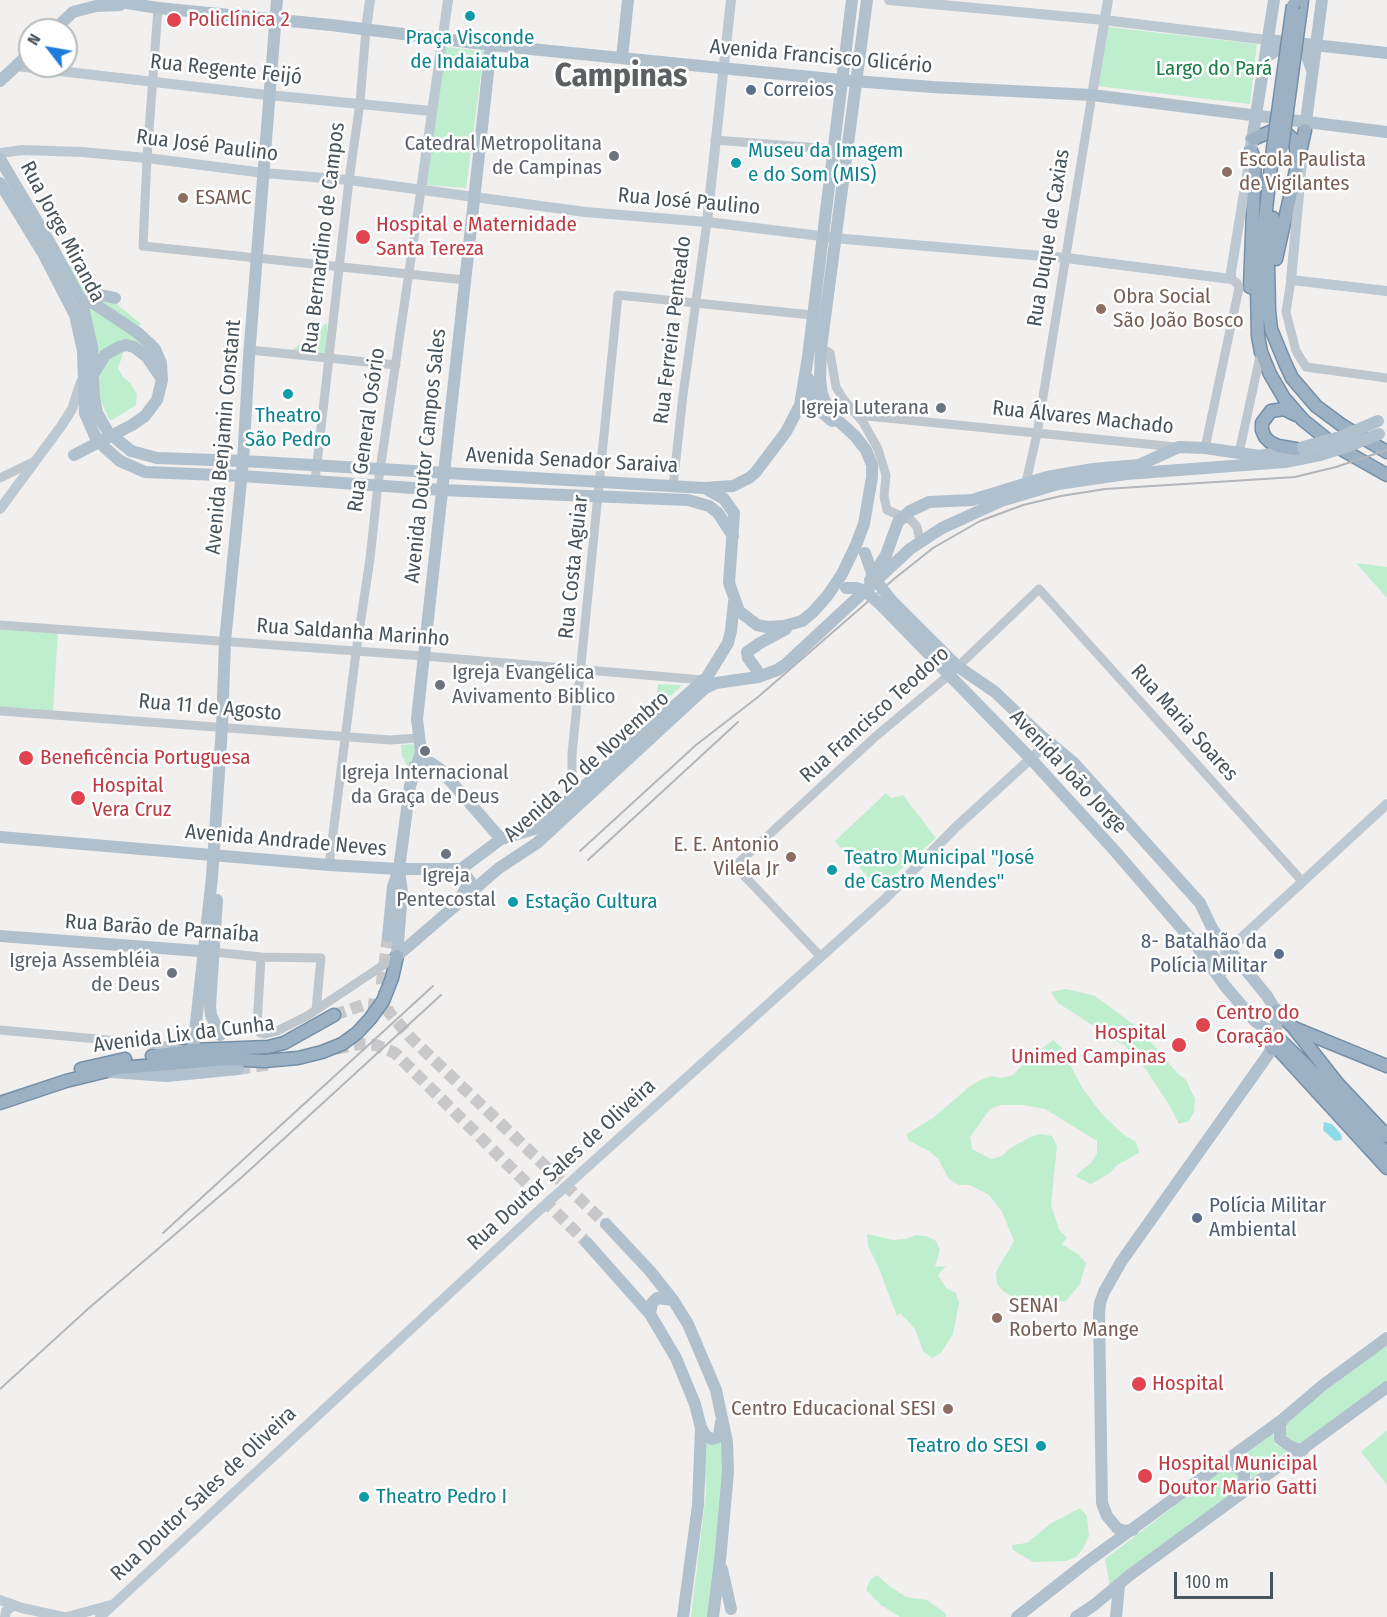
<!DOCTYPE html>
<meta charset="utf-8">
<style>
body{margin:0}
#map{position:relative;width:1387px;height:1617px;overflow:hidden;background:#f2efef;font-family:"Fira Sans Condensed",sans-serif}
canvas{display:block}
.north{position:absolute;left:18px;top:18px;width:60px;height:60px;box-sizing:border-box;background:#fff;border:2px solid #b6bbbe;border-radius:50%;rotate:301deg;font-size:16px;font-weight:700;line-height:24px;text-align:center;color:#48545c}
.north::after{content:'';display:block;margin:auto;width:21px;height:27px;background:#1f7bdc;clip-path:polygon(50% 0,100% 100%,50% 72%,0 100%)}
.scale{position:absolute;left:1174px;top:1572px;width:99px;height:27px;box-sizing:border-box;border:3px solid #48545c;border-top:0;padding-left:8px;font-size:18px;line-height:21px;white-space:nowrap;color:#48545c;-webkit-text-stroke:4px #fff;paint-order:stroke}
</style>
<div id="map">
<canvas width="1387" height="1617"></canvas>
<div class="north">N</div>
<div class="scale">100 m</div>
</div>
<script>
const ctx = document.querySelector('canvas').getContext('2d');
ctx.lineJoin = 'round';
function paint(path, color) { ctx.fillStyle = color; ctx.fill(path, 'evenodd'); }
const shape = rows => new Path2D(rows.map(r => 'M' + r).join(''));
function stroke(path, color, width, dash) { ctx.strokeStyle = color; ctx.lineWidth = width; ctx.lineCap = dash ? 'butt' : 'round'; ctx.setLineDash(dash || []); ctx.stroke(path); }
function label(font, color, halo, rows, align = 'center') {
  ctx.font = font + ' "Fira Sans Condensed",sans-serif'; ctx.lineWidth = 5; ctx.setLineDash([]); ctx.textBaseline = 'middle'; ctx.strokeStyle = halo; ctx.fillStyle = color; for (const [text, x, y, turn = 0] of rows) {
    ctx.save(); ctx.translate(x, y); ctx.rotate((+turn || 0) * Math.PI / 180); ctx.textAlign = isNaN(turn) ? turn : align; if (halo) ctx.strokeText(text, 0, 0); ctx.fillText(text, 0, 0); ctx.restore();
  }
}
paint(shape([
 [1108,27,1257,44,1250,104,1097,86],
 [446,47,484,51,466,188,426,185],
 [63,260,141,324,137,329,84,297],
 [87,304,142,340,155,355,130,342,97,356,95,332],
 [327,323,327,356,291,351],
 [124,351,118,368,123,377,130,383,137,394,136,405,112,420,109,419,99,397,100,371,108,358],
 [1356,563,1387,567,1387,598],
 [0,627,58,631,53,712,0,711],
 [658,684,683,685,656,708],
 [412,744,420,748,402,784,407,766,402,756,401,745],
 [886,793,891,798,903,795,936,838,879,889,835,841],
 [1066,989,1095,996,1141,1030,1177,1073,1186,1080,1195,1099,1194,1112,1189,1121,1179,1124,1170,1106,1147,1071,1125,1046,1058,1003,1051,992],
 [1053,1040,1061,1047,1083,1089,1102,1114,1124,1135,1136,1142,1139,1153,1117,1165,1110,1173,1091,1184,1075,1176,1091,1163,1097,1153,1097,1141,1045,1109,1024,1105,1001,1105,990,1109,970,1137,972,1149,991,1159,1002,1156,1009,1149,1030,1137,1041,1134,1052,1136,1057,1146,1051,1205,1059,1229,1067,1238,1062,1244,1079,1255,1086,1263,1080,1284,1066,1301,1046,1303,1013,1297,1003,1291,997,1284,996,1272,1014,1241,1002,1212,989,1195,970,1185,959,1185,949,1179,938,1159,929,1151,908,1140,907,1134,933,1118,969,1087,980,1080,992,1076,1002,1078,1013,1075,1027,1060],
 [867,1234,893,1240,906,1239,916,1235,926,1236,936,1241,940,1250,935,1267,946,1266,938,1275,946,1288,956,1293,959,1303,953,1334,941,1353,932,1358,923,1351,915,1329,900,1313,897,1316,878,1266,868,1246],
 [1387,1344,1387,1381,1304,1442,1289,1442,1285,1432,1289,1419],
 [1387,1430,1387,1485,1361,1452],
 [1273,1432,1275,1444,1287,1451,1252,1478,1241,1458],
 [703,1438,724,1440,725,1475,710,1617,691,1617,706,1492],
 [1224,1468,1233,1470,1238,1475,1239,1482,1233,1493,1110,1586,1105,1559],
 [1080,1508,1087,1516,1089,1536,1083,1549,1076,1557,1066,1561,1033,1562,1013,1550,1012,1545,1027,1543,1050,1524],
 [877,1575,888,1585,906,1597,927,1600,945,1613,946,1617,900,1617,881,1605,866,1590,870,1580]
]), '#bfeecf');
paint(shape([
 [1324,1122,1332,1124,1341,1134,1342,1140,1335,1141,1323,1130]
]), '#8edbe9');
stroke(shape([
 [388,936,382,982,388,1011,411,1038,606,1224],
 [334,1015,366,1004,378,1005,387,1010],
 [336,1049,359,1044,376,1045,395,1053,587,1243],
 [238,1069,272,1064]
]), '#c8c8ca', 12, [12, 6]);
const trunk = shape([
 [1300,15,1302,0],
 [1253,139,1272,131,1285,132,1295,141,1297,156],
 [1273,148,1257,288,1258,336,1261,352,1270,374,1284,398,1303,420,1334,445,1387,475],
 [1273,218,1268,264,1269,311,1271,329,1285,363,1292,378,1316,406,1343,426,1387,452],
 [1276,259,1305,130],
 [1250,287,1255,160,1251,151],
 [1296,415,1284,409,1271,411,1262,423,1262,430,1265,437,1270,442,1278,446,1296,449],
 [1276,1011,1293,1027,1338,1084,1387,1136],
 [1294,1028,1387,1066],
 [1276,1036,1314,1073,1387,1154],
 [1272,1049,1278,1049,1387,1168],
 [152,1056,193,1050,268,1047,284,1043,334,1015],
 [81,1069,125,1059],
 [0,1103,66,1081,119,1068,227,1059,264,1061,298,1058,322,1052,342,1044,357,1033,370,1019,383,1001,392,978,397,956]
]);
stroke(trunk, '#748fa8', 15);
stroke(shape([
 [158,8,147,158,143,246,465,280],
 [715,140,833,149],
 [1291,280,1286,312,1296,351,1306,367,1387,378],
 [821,348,830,353,836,387,844,400,863,422,878,449,886,475,884,497,887,510,911,520,917,527,920,541],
 [250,350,396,365],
 [857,415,1176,447],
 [1205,448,1239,288,1237,283,1231,279],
 [1239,453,1261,352],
 [0,478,35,461],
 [315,481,349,180,360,103,366,29],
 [1026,482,1037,434,1092,95],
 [673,486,683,395,707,222],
 [0,625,424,656,703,680],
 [0,711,390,740,418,738],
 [575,800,572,796,572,754,618,295,812,315],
 [329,865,356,652,370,559,378,484,421,190],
 [213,952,261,957,321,958,316,1010],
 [261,957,257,1027,260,1033,264,1034,277,1031,307,1016,397,956],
 [821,957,735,866,875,737,949,675,1039,589,1302,881],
 [0,1030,162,1045,182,1050]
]), '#bec7ce', 9);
stroke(shape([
 [889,0,1104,20,1268,40],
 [366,29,370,0],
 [16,66,258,94,431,111],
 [1092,95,1108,0],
 [0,153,22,150,82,152,147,158,264,173,349,180,585,212,707,222,845,239,1066,258,1231,279,1231,272,1251,151],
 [1302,162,1291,280,1387,291],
 [421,190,448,0],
 [707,222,731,0],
 [0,509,62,425,72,409,81,382],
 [1225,953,1387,804],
 [0,1600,22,1608,63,1617],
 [5,1617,6,1611,14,1605],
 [67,1617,111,1605],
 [100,1617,534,1215,885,899,956,827,1049,742]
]), '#bdc9d2', 10);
stroke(shape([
 [109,0,158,8,331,25,491,45,841,80,932,87,1092,95,1387,132],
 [54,30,73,12,96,6,120,5],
 [1268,40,1387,53],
 [622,58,628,0],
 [1265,58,1275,51,1284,48,1302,51,1306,54,1312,70],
 [0,81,30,53],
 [1305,129,1322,0],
 [1251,147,1274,0],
 [0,159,50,243,82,302,92,347,94,397],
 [0,183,43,253,75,315,83,351,85,413],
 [85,300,101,295,115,298],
 [94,373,105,355,119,347,126,345,134,347,147,357,162,379],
 [808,378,810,393,817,408,832,421],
 [131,451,157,458,243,461,704,488,733,486,749,478,755,473,786,432,800,405,808,357,852,0],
 [74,455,132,425,145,416,157,400,162,380,161,363,155,349,150,344,138,333,87,299],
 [120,461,145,472,242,476,442,490,688,500,709,506,718,513,733,536],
 [705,488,724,499,734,513,729,583,739,611,757,625,767,627,784,626,802,621,813,612,828,595,842,574,856,545,864,524,872,477,872,465,866,450,855,436,832,415,828,409,822,394,820,379,821,348,867,0],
 [870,580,886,555,898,522,910,511,929,502,972,500,1047,477,1093,469,1139,465,1179,447,1205,448,1260,456,1292,450],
 [890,599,957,666,995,692,1040,735,1074,763,1200,903,1213,930,1267,996,1276,1011,1276,1036,1270,1052,1121,1262,1104,1292,1100,1303,1099,1314,1102,1503,1107,1516,1117,1528,1124,1531,1133,1530],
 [881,605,1031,759,1115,851,1196,945,1225,986,1255,1021,1276,1036],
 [757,670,748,658,747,652,760,643,786,629],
 [415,766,431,763,440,769,501,839],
 [0,837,329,865,399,869,461,869],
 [461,869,501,839,534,829,544,822,707,677,728,643,731,631,734,602],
 [461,869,470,881,462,895],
 [217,900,210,1006,211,1015,220,1035],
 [0,936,213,952],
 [388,936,393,887,399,869,410,786,421,752,417,719,491,45],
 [1203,939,1222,971],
 [397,956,499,868,537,843,704,689,716,683,758,677,777,670,786,664,910,549,942,528,1001,501,1058,484,1126,474,1285,462,1320,455],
 [397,956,402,892,399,870],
 [193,1050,212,877,222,727,225,641,243,461,249,357,277,0],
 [111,1072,167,1076,238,1069],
 [606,1224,650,1271,673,1300,688,1324,716,1390,727,1442,728,1472,720,1561,713,1617],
 [587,1243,650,1314,676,1358,695,1404,701,1428,698,1505,683,1617],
 [650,1314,652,1303,657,1298,673,1300],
 [1283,1419,1280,1426,1280,1439,1291,1447,1303,1450],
 [701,1428,706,1436,712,1439,716,1438,719,1435,721,1422],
 [1225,1462,1231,1462,1244,1473,1244,1480,1238,1493],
 [722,1569,731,1609],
 [1017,1617,1087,1562,1283,1419,1323,1385,1387,1338],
 [1076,1617,1094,1605,1130,1575,1387,1387],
 [1116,1617,1119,1585]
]), '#b0c0cd', 12);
stroke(trunk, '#9cb2c4', 12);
stroke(shape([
 [580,851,696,745,758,697,894,579,933,548,980,521,1023,505,1061,496,1105,489,1295,477,1336,467,1387,450],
 [588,860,738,722],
 [163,1233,433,986],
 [0,1389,89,1308,242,1177,441,995]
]), '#b2b5b9', 2);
const trunkBridge = shape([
 [1273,148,1293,5],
 [1282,148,1300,15]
]);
stroke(trunkBridge, '#748fa8', 15, []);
stroke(shape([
 [94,397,97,413,108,432,131,451],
 [85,413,95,436,104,447,120,461],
 [1303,447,1340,437,1378,421],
 [1320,455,1349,446,1379,434],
 [865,553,873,576,890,599],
 [846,588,857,588,865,591,881,605]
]), '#b0c0cd', 12);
stroke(trunkBridge, '#9cb2c4', 12);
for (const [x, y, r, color] of [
 [470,16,6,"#0f9aa8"],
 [174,20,8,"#e0444e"],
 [751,90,6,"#5c6f8a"],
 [614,156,6,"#6b7280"],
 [736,163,6,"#0f9aa8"],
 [1227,172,6,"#8d6e63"],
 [183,198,6,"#8d6e63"],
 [363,237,8,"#e0444e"],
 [1101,309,6,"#8d6e63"],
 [288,394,6,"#0f9aa8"],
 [941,408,6,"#6b7280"],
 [440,685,6,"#6b7280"],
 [425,751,6,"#6b7280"],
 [26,758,8,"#e0444e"],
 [78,798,8,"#e0444e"],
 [446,854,6,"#6b7280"],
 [791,857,6,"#8d6e63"],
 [832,870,6,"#0f9aa8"],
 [513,902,6,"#0f9aa8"],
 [1279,954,6,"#5c6f8a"],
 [172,973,6,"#6b7280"],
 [1203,1025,8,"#e0444e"],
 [1179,1045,8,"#e0444e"],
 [1197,1218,6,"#5c6f8a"],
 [997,1318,6,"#8d6e63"],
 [1139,1384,8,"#e0444e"],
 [948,1409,6,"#8d6e63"],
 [1041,1446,6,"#0f9aa8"],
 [1145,1476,8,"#e0444e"],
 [364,1497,6,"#0f9aa8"]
]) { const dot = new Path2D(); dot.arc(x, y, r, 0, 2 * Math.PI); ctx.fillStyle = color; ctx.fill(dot); stroke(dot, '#fff', 2); }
label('21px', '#be3a42', '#fff', [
 ["Policlínica 2",188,20],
 ["Hospital e Maternidade",376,225],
 ["Santa Tereza",376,249],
 ["Beneficência Portuguesa",40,758],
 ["Hospital",92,786],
 ["Vera Cruz",92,810],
 ["Centro do",1216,1013],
 ["Coração",1216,1037],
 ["Hospital",1166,1033,"right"],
 ["Unimed Campinas",1166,1057,"right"],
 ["Hospital",1152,1384],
 ["Hospital Municipal",1158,1464],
 ["Doutor Mario Gatti",1158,1488]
], 'left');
label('21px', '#0d838f', '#fff', [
 ["Praça Visconde",470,38,"center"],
 ["de Indaiatuba",470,62,"center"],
 ["Museu da Imagem",748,151],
 ["e do Som (MIS)",748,175],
 ["Theatro",288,416,"center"],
 ["São Pedro",288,440,"center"],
 ["Teatro Municipal \"José",844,858],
 ["de Castro Mendes\"",844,882],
 ["Estação Cultura",525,902],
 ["Teatro do SESI",1029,1446,"right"],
 ["Theatro Pedro I",376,1497]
], 'left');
label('21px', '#48545c', '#fff', [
 ["Avenida Francisco Glicério",821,57,5],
 ["Rua Regente Feijó",226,70,6],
 ["Rua José Paulino",207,146,7],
 ["Rua José Paulino",689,202,5],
 ["Rua Jorge Miranda",62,232,62],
 ["Rua Bernardino de Campos",324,238,-83],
 ["Rua Duque de Caxias",1049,238,-81],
 ["Rua Ferreira Penteado",673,330,-83],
 ["Rua Álvares Machado",1083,418,6],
 ["Rua General Osório",367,430,-82],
 ["Avenida Benjamin Constant",224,437,-85],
 ["Avenida Doutor Campos Sales",426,456,-84],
 ["Avenida Senador Saraiva",572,461,3],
 ["Rua Costa Aguiar",574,567,-84],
 ["Rua Saldanha Marinho",353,633,4],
 ["Rua 11 de Agosto",210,708,5],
 ["Rua Francisco Teodoro",875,715,-42],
 ["Rua Maria Soares",1184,723,48],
 ["Avenida 20 de Novembro",587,767,-42],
 ["Avenida João Jorge",1068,772,47],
 ["Avenida Andrade Neves",286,841,5],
 ["Rua Barão de Parnaíba",162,929,4],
 ["Avenida Lix da Cunha",184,1035,-7],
 ["Rua Doutor Sales de Oliveira",562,1165,-42],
 ["Rua Doutor Sales de Oliveira",204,1494,-43]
]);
label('21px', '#1a7c46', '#fff', [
 ["Largo do Pará",1214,69]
]);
label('21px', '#4e5e75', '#fff', [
 ["Correios",763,90],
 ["8- Batalhão da",1267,942,"right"],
 ["Polícia Militar",1267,966,"right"],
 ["Polícia Militar",1209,1206],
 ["Ambiental",1209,1230]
], 'left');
label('21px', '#5b616d', '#fff', [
 ["Catedral Metropolitana",602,144],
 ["de Campinas",602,168],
 ["Igreja Luterana",929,408],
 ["Igreja Evangélica",452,673,"left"],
 ["Avivamento Biblico",452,697,"left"],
 ["Igreja Internacional",425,773,"center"],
 ["da Graça de Deus",425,797,"center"],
 ["Igreja",446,876,"center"],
 ["Pentecostal",446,900,"center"],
 ["Igreja Assembléia",160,961],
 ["de Deus",160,985]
], 'right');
label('21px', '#785e54', '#fff', [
 ["Escola Paulista",1239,160],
 ["de Vigilantes",1239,184],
 ["ESAMC",195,198],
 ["Obra Social",1113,297],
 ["São João Bosco",1113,321],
 ["E. E. Antonio",779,845,"right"],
 ["Vilela Jr",779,869,"right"],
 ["SENAI",1009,1306],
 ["Roberto Mange",1009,1330],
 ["Centro Educacional SESI",936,1409,"right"]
], 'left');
label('bold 33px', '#5c6064', '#fff', [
 ["Campinas",621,77]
]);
</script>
